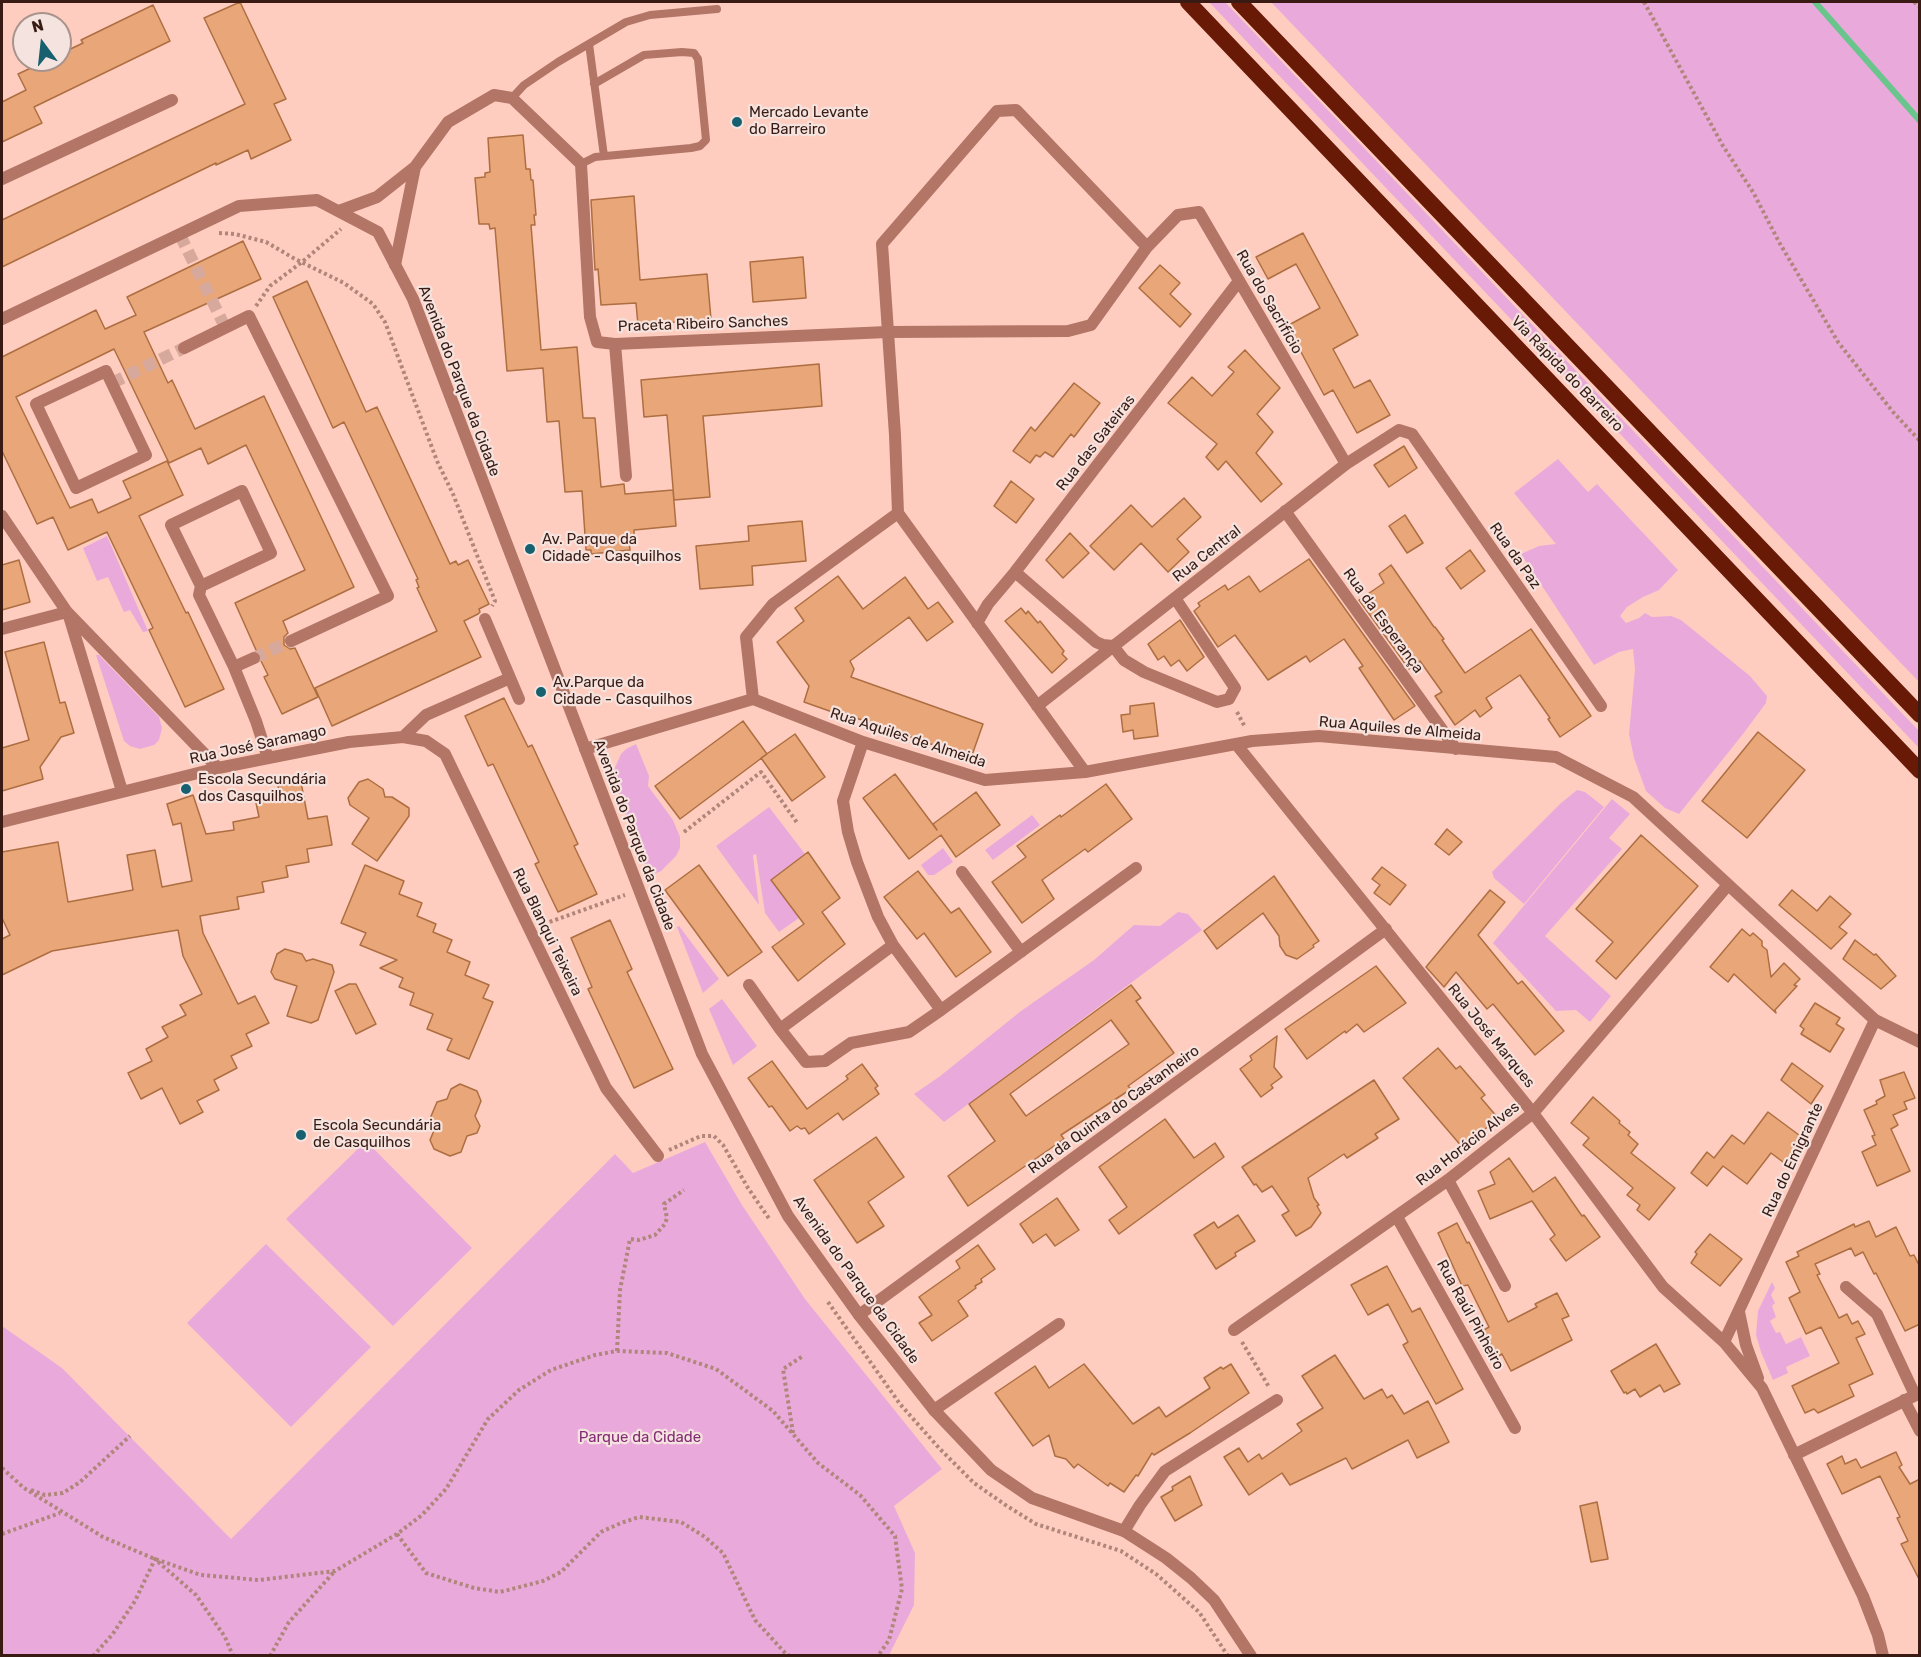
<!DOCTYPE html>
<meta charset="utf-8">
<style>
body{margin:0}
#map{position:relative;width:1921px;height:1657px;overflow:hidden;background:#ffcdbf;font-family:Rubik,sans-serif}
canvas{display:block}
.frame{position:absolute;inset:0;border:3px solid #391b13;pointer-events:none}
.north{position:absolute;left:12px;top:12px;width:60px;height:60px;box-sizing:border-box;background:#f4e3de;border:2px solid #a9938d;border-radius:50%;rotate:345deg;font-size:16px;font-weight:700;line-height:24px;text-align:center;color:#391b13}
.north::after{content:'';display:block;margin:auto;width:21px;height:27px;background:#17606f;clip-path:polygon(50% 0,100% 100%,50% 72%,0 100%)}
</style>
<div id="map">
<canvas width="1921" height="1657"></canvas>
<div class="frame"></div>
<div class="north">N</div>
</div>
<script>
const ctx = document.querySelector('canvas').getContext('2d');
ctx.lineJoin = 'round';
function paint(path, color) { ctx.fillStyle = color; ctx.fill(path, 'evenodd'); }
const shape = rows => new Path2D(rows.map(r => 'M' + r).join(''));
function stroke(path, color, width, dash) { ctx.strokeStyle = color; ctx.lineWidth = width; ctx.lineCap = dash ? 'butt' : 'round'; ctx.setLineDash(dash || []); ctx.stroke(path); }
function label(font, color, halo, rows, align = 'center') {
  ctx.font = font + ' Rubik,sans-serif'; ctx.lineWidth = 4.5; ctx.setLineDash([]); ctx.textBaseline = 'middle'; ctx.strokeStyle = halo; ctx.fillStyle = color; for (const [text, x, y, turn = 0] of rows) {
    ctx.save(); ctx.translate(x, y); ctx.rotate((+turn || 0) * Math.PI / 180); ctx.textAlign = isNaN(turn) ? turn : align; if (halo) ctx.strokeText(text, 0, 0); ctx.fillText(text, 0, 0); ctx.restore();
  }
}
paint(shape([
 [1209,2,1225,2,1919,731,1919,748],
 [1271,2,1919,2,1919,682,1770,526],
 [1558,459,1588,492,1597,484,1678,570,1659,590,1643,597,1627,607,1620,616,1626,623,1639,618,1645,613,1652,617,1671,616,1681,620,1750,676,1767,696,1766,703,1743,734,1679,814,1665,808,1646,791,1634,758,1629,734,1635,669,1633,649,1619,652,1594,665,1521,554,1539,546,1556,544,1514,493],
 [107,536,148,631,143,632,130,610,124,612,108,577,97,581,83,548],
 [96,655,99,655,159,717,162,728,159,740,154,745,140,749,130,746,124,741],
 [636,744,649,776,648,786,673,820,680,837,680,848,676,856,661,871,649,876,621,802,613,772,621,754,626,749],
 [1577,790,1585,792,1604,807,1524,904,1494,878,1492,872,1561,803],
 [1612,799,1630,814,1609,838,1622,849,1545,936,1611,996,1590,1022,1576,1010,1556,1011,1493,943],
 [769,807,805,854,771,880,799,918,779,932,765,913,756,854,753,855,759,905,716,846],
 [1032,815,1040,825,993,860,985,850],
 [943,848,953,862,934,875,928,875,921,865],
 [1178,912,1188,914,1202,930,944,1122,914,1094,939,1077,1021,1011,1094,960,1134,925,1160,926],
 [679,926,719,979,703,993,677,927],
 [722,999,757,1046,733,1065,709,1009],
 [366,1141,472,1248,393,1326,286,1219],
 [705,1142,742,1205,805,1299,942,1469,894,1506,915,1553,914,1605,889,1655,2,1655,2,1326,62,1368,231,1539,615,1154,633,1173],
 [266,1244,371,1347,291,1427,187,1323],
 [1772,1282,1775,1288,1771,1295,1775,1303,1772,1306,1776,1317,1770,1321,1776,1333,1780,1332,1786,1344,1801,1337,1810,1356,1786,1367,1788,1373,1773,1380,1761,1352,1756,1335,1758,1311]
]), '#e9aadb');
stroke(shape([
 [1815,2,1920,121]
]), '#6ac58d', 6);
const building = shape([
 [240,2,286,99,274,104,291,140,251,159,248,150,216,165,216,163,2,267,2,220,245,104,204,18,240,2],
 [153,5,170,41,34,107,42,123,2,142,2,102,26,90,18,74,48,60,60,60,60,54,83,43,81,40,153,5],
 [523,135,526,169,530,169,531,180,533,180,536,215,534,215,535,225,531,225,541,350,577,347,583,418,595,418,601,487,624,484,625,494,673,490,676,526,634,530,634,540,629,541,630,550,591,554,591,550,586,550,582,491,565,492,559,421,547,422,543,368,507,371,495,228,490,229,489,224,479,224,475,178,485,177,485,173,490,172,488,138,523,135],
 [634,196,640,280,707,274,711,319,638,325,636,303,601,305,598,269,595,270,591,200,634,196],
 [1303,233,1358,335,1333,349,1354,388,1370,380,1390,415,1357,433,1333,390,1324,395,1287,326,1320,308,1296,264,1268,279,1256,257,1303,233],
 [243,241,261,279,144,332,168,383,172,380,195,429,264,396,354,587,283,621,288,633,284,637,284,645,290,649,295,648,318,697,282,714,264,677,268,675,261,661,262,655,256,650,235,603,305,570,246,445,208,464,201,448,169,463,114,349,16,397,70,508,92,499,98,513,131,498,123,481,167,461,183,495,139,516,186,613,188,612,224,689,185,707,149,630,153,628,107,532,68,550,53,517,37,524,2,451,2,357,96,310,105,329,136,315,127,297,243,241],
 [803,257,806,298,753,302,750,262,803,257],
 [1160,265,1180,283,1170,294,1191,314,1180,327,1139,288,1160,265],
 [307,281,366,412,377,407,450,564,456,561,458,565,468,560,489,604,479,609,480,612,478,614,464,621,481,657,332,726,315,688,437,631,417,588,419,587,416,580,418,579,344,422,333,428,273,297,307,281],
 [1245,350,1280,388,1257,414,1273,432,1256,453,1282,484,1261,502,1226,461,1218,470,1206,457,1217,444,1168,403,1192,377,1212,396,1234,372,1228,367,1245,350],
 [819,364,822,406,703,416,710,497,674,500,667,415,644,417,641,380,819,364],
 [1074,383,1100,403,1074,437,1071,434,1053,457,1045,452,1040,457,1036,455,1030,463,1013,451,1031,427,1035,431,1074,383],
 [1404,446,1417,468,1389,487,1374,465,1404,446],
 [1011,481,1034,499,1016,523,994,506,1011,481],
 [1184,498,1201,517,1177,539,1189,552,1168,572,1141,543,1114,570,1090,546,1131,505,1152,527,1184,498],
 [1405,515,1423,543,1407,553,1389,526,1405,515],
 [802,521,806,561,752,566,753,585,700,589,696,546,749,541,748,526,802,521],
 [1070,533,1089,553,1063,578,1046,560,1070,533],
 [1470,550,1485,571,1461,589,1446,568,1470,550],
 [1309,559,1415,706,1394,720,1359,668,1363,666,1344,639,1310,662,1306,656,1268,680,1235,635,1218,647,1194,611,1200,606,1198,603,1225,585,1228,590,1249,576,1260,592,1309,559],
 [19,560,30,602,2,610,2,565,19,560],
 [1391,565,1434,627,1435,627,1444,639,1442,640,1465,673,1531,629,1591,716,1560,737,1548,719,1550,718,1520,675,1486,698,1492,708,1480,717,1475,710,1455,725,1435,696,1442,692,1420,661,1409,669,1359,600,1384,583,1379,574,1391,565],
 [838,576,863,609,905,577,928,609,938,602,953,622,927,641,909,617,850,661,854,669,851,677,983,724,971,758,839,712,838,714,804,702,809,686,777,642,804,621,795,608,838,576],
 [1021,608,1026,614,1028,611,1038,623,1040,621,1064,651,1062,654,1067,659,1052,673,1005,621,1021,608],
 [1180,620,1204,657,1187,671,1179,660,1171,666,1164,656,1158,660,1148,644,1180,620],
 [44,642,60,703,65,702,74,733,61,737,40,767,43,779,2,791,2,748,29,740,5,652,44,642],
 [504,698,528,747,532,745,578,844,574,846,597,894,558,912,535,864,539,862,493,764,488,766,465,716,504,698],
 [1154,703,1158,736,1134,739,1133,730,1123,732,1121,715,1130,714,1130,706,1154,703],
 [743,721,767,754,680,819,655,786,743,721],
 [1758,732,1805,770,1747,838,1702,801,1758,732],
 [795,734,825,777,792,801,761,758,795,734],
 [895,774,937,830,933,824,976,792,1000,825,956,857,941,835,909,859,863,798,895,774],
 [368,779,383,789,385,797,392,797,409,808,409,816,377,861,352,844,369,818,350,805,348,798,359,782,368,779],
 [301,782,308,819,327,816,332,845,307,849,309,862,286,866,288,877,262,882,264,892,237,897,239,909,200,916,203,933,238,1004,255,996,269,1023,246,1034,252,1046,231,1056,237,1068,214,1080,219,1090,197,1101,203,1112,180,1124,162,1088,141,1099,128,1073,152,1061,146,1049,168,1037,162,1027,186,1015,180,1005,202,994,183,956,178,930,52,951,2,975,2,939,10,935,2,918,2,852,58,842,68,902,133,890,127,855,155,850,162,887,192,881,181,823,173,825,167,804,193,795,206,834,234,830,233,822,259,817,256,803,280,798,278,786,301,782],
 [1106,784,1132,819,1088,852,1085,849,1042,880,1054,899,1022,923,992,882,1026,857,1017,846,1060,815,1061,817,1106,784],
 [1447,829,1462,842,1449,855,1435,844,1447,829],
 [1641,835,1698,886,1616,979,1596,961,1613,942,1576,909,1641,835],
 [808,852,840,898,822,912,845,944,798,981,772,947,804,924,771,880,808,852],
 [365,865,404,881,399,894,422,903,417,916,436,924,433,932,452,940,447,952,470,962,465,975,489,985,483,998,493,1002,469,1059,447,1050,452,1039,427,1029,433,1014,410,1005,414,993,399,987,403,978,380,968,397,960,360,945,366,933,341,923,365,865],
 [699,865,762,952,728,976,665,890,699,865],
 [1382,867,1406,885,1390,905,1374,893,1380,885,1372,879,1382,867],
 [918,871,951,913,959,908,991,952,956,977,924,933,917,939,884,897,918,871],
 [1274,876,1319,941,1313,945,1314,947,1297,959,1286,955,1280,946,1279,936,1263,913,1217,949,1204,931,1274,876],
 [1490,890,1505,902,1478,935,1518,984,1522,981,1564,1031,1535,1055,1493,1004,1487,1009,1456,972,1444,987,1426,967,1490,890],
 [1792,890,1817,911,1830,896,1851,914,1839,927,1847,933,1831,949,1779,905,1792,890],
 [610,920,632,969,627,972,673,1069,634,1088,588,989,592,987,571,938,610,920],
 [1742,929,1750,936,1753,933,1762,941,1762,946,1767,950,1771,977,1784,963,1800,979,1794,985,1797,986,1775,1010,1776,1013,1734,974,1728,982,1710,967,1742,929],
 [1855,940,1874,955,1876,954,1896,976,1881,989,1843,959,1855,940],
 [285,949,302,954,306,961,313,959,332,965,334,972,318,1020,311,1023,287,1016,297,986,275,979,271,972,277,954,285,949],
 [1376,966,1406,1003,1364,1032,1357,1024,1346,1033,1345,1031,1307,1059,1285,1029,1376,966],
 [349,984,356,984,376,1024,356,1034,335,991,349,984],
 [1131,985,1141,998,1136,1001,1174,1053,1128,1086,1131,1089,1061,1135,1064,1139,968,1206,948,1176,995,1141,969,1104,1131,985],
 [1111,1020,1129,1044,1026,1116,1010,1094,1111,1020],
 [1815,1003,1840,1018,1836,1024,1844,1029,1830,1052,1801,1034,1804,1029,1800,1026,1815,1003],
 [1277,1036,1274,1067,1282,1077,1271,1085,1273,1088,1261,1097,1240,1069,1252,1060,1250,1056,1277,1036],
 [1438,1048,1456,1069,1460,1066,1485,1095,1481,1098,1498,1118,1463,1148,1403,1078,1438,1048],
 [772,1061,807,1109,848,1079,846,1076,862,1064,878,1086,875,1088,879,1094,843,1120,838,1113,809,1134,805,1128,801,1129,797,1126,790,1131,772,1106,769,1107,748,1078,772,1061],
 [1792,1063,1823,1086,1811,1104,1781,1080,1792,1063],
 [1904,1072,1915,1098,1904,1102,1907,1109,1893,1115,1898,1125,1891,1129,1910,1171,1877,1186,1862,1152,1876,1145,1872,1136,1875,1135,1864,1110,1877,1104,1876,1101,1885,1096,1880,1080,1904,1072],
 [1374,1080,1399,1119,1375,1134,1378,1138,1347,1158,1344,1154,1308,1178,1314,1198,1319,1205,1317,1206,1321,1213,1311,1227,1296,1236,1282,1215,1289,1211,1272,1186,1262,1192,1256,1184,1254,1185,1242,1167,1374,1080],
 [460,1084,477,1091,481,1101,475,1116,480,1126,477,1133,467,1136,461,1152,450,1156,434,1149,430,1140,435,1128,429,1121,437,1102,447,1099,451,1089,460,1084],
 [1593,1097,1620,1121,1619,1123,1630,1132,1628,1135,1638,1144,1631,1153,1675,1188,1649,1220,1637,1210,1640,1205,1627,1195,1633,1188,1583,1145,1589,1138,1571,1123,1593,1097],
 [1768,1112,1803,1138,1796,1147,1798,1150,1787,1165,1771,1153,1747,1184,1723,1166,1707,1186,1691,1173,1707,1152,1714,1158,1732,1135,1744,1144,1768,1112],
 [1165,1119,1194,1158,1215,1143,1224,1157,1119,1234,1109,1220,1127,1207,1099,1167,1165,1119],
 [876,1137,904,1177,868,1202,884,1226,857,1243,814,1180,876,1137],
 [1509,1158,1533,1192,1555,1177,1582,1216,1584,1215,1600,1237,1566,1261,1550,1239,1555,1235,1532,1201,1490,1219,1478,1191,1495,1184,1490,1172,1509,1158],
 [1057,1198,1079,1230,1055,1246,1046,1234,1033,1243,1020,1224,1057,1198],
 [1238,1215,1255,1241,1235,1253,1236,1256,1216,1269,1194,1235,1214,1222,1218,1228,1238,1215],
 [1869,1221,1876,1237,1896,1227,1910,1256,1914,1255,1920,1267,1920,1324,1905,1331,1876,1273,1874,1274,1863,1252,1855,1256,1851,1248,1815,1264,1820,1274,1817,1275,1839,1318,1847,1314,1852,1324,1858,1321,1865,1334,1856,1338,1873,1374,1849,1385,1854,1396,1818,1413,1814,1409,1805,1413,1792,1386,1839,1363,1821,1327,1806,1334,1789,1298,1800,1292,1786,1262,1799,1256,1797,1252,1854,1224,1855,1227,1869,1221],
 [1457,1223,1467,1243,1469,1242,1508,1322,1537,1307,1535,1304,1557,1293,1569,1316,1562,1319,1572,1340,1511,1371,1502,1354,1497,1357,1484,1330,1489,1327,1468,1285,1462,1286,1438,1233,1457,1223],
 [1710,1234,1742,1259,1720,1286,1691,1263,1697,1254,1695,1252,1710,1234],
 [978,1245,995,1269,981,1279,982,1282,975,1286,976,1288,958,1301,968,1316,932,1341,919,1323,932,1315,919,1297,960,1268,956,1261,978,1245],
 [1387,1266,1412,1312,1420,1308,1463,1389,1436,1404,1403,1345,1408,1342,1388,1304,1368,1315,1351,1285,1387,1266],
 [1656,1344,1680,1384,1664,1392,1660,1385,1640,1397,1635,1389,1627,1394,1626,1392,1624,1393,1611,1371,1656,1344],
 [1335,1355,1364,1399,1382,1389,1387,1398,1392,1395,1404,1414,1428,1401,1449,1442,1417,1458,1408,1440,1352,1469,1346,1458,1290,1485,1282,1473,1249,1495,1224,1457,1239,1448,1248,1462,1259,1454,1262,1459,1302,1431,1297,1424,1323,1408,1302,1376,1335,1355],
 [1084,1364,1133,1424,1159,1407,1166,1417,1210,1388,1204,1378,1221,1367,1223,1369,1231,1364,1249,1393,1190,1433,1154,1455,1152,1453,1138,1476,1136,1475,1124,1492,1110,1483,1108,1486,1078,1464,1074,1468,1066,1459,1055,1456,1049,1435,1033,1446,995,1393,1035,1366,1049,1388,1084,1364],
 [1896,1452,1902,1465,1899,1467,1910,1484,1920,1479,1920,1581,1901,1544,1908,1541,1897,1518,1900,1517,1880,1476,1842,1494,1827,1464,1842,1456,1845,1464,1856,1459,1861,1468,1896,1452],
 [1190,1476,1202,1505,1175,1521,1161,1497,1173,1490,1172,1487,1190,1476],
 [1597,1502,1608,1559,1591,1562,1580,1506,1597,1502]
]);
paint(building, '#e9a678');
stroke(building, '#ad6e42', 1.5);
stroke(shape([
 [180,235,225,327],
 [112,383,184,348],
 [254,658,291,641]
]), '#d7a99d', 12, [12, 6]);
stroke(shape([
 [1644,2,1723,146,1753,192,1779,242,1838,342,1893,412,1920,441],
 [1914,2,1920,7],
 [219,233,235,234,266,242,295,259,344,283,373,304,385,322,437,461,453,494,495,601,492,606],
 [256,306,270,286,302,262,341,229],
 [1237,712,1245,727],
 [684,832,761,772,798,824],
 [544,924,625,895],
 [669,1150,701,1136,714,1136,723,1145,748,1188,770,1220],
 [828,1302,900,1404,939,1448,974,1483,1007,1506,1036,1524,1121,1551,1156,1574,1199,1612,1228,1656],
 [1242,1342,1269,1387],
 [617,1351,620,1290,630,1239,639,1240,655,1235,665,1224,667,1218,664,1204,684,1190],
 [793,1433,783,1369,803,1356],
 [2,1468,24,1488,103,1537,155,1559,201,1575,259,1580,335,1571,397,1534,422,1515,446,1489,488,1419,519,1390,551,1370,595,1355,617,1351,667,1353,716,1369,773,1411,818,1463,860,1495,895,1536,902,1589,889,1640,878,1656],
 [31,1490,45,1495,63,1493,80,1482,130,1436],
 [2,1534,60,1513],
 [397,1534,426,1573,474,1588,500,1592,543,1581,561,1572,601,1532,621,1523,639,1517,681,1522,705,1537,723,1553,755,1620,786,1654,790,1656],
 [93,1656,112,1635,135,1601,155,1559,196,1595,225,1637,233,1656],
 [270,1656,289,1622,334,1572]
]), '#b0867b', 4, [3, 3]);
stroke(shape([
 [589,44,604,156],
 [512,98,524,85,558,62,626,22,650,15,717,9],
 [581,164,595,157,691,148,700,146,706,140,698,59,694,53,682,52,644,55,594,84]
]), '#b27566', 8);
stroke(shape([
 [2,179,172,100],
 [339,211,377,197,415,167,448,122,494,95,512,98,581,164,590,317,597,342,615,344,887,332,1068,331,1091,325,1147,247,1178,215,1199,212,1346,464],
 [395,265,415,167],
 [615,344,626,476],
 [184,348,249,316,388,596,291,641],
 [106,371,146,455,76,488,36,404,106,371],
 [242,491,271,553,201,586,171,525,242,491],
 [1285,511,1456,749],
 [2,516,67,612,218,768],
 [1015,572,1096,642,1103,645,1113,646,1124,660,1144,672,1217,702,1229,699,1235,688,1175,598],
 [201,586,199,595,234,667,256,721,268,758],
 [69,616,122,791],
 [485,619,519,699],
 [977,623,988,604,1015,572,1239,281],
 [2,629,67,612],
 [234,667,254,658],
 [753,699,746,637,773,604,898,513],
 [1037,706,1346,464,1399,430,1412,434,1601,706],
 [403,737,426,741,445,754,606,1088,658,1156],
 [863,742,843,801,848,832,857,862,878,917,893,945,780,1029,806,1062,825,1061,851,1043,909,1032,941,1010,893,945],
 [1236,744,1533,1113,1663,1287,1724,1342],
 [585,749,753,699,863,742,985,780,1085,772,1252,741,1319,736,1556,757,1633,797,1875,1020,1920,1042],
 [1085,772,898,513,895,435,882,244,997,111,1016,110,1147,247],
 [2,822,218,768,349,742,403,737,426,715,510,678],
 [962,872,1021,952],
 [749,985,780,1029],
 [941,1010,1136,868],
 [1875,1020,1724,1342,1762,1388,1863,1596,1878,1635,1883,1656],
 [1448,1180,1505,1286],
 [1397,1217,1515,1428],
 [1846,1287,1877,1314,1915,1395],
 [1739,1312,1746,1345,1758,1378],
 [859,1315,1386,929],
 [1234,1330,1448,1180,1533,1113,1728,885],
 [1904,1400,1920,1431],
 [934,1410,1059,1324],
 [1794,1455,1920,1393],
 [1124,1531,1140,1505,1165,1471,1277,1400]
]), '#b27566', 12);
stroke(shape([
 [2,319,239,206,317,200,378,232,413,299,702,1054,788,1216,859,1315,934,1410,991,1470,1032,1498,1124,1531,1166,1558,1191,1578,1214,1600,1251,1656]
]), '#b27566', 12);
stroke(shape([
 [1188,2,1920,771],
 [1239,2,1920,715]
]), '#681a07', 16);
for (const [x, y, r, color] of [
 [737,122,6,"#17606f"],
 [530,549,6,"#17606f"],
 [541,692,6,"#17606f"],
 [186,789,6,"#17606f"],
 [301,1135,6,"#17606f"]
]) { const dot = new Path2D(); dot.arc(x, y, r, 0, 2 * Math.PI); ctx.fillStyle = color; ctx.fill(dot); stroke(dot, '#f4e3de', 2); }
label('15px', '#391b13', '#f4e3de', [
 ["Mercado Levante",749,113],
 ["do Barreiro",749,130],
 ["Av. Parque da",542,540],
 ["Cidade - Casquilhos",542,557],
 ["Av.Parque da",553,683],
 ["Cidade - Casquilhos",553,700],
 ["Escola Secundária",198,780],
 ["dos Casquilhos",198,797],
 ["Escola Secundária",313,1126],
 ["de Casquilhos",313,1143]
], 'left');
label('15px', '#391b13', '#f4e3de', [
 ["Rua do Sacrifício",1269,302,60],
 ["Praceta Ribeiro Sanches",703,324,-2],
 ["Via Rápida do Barreiro",1567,374,46],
 ["Avenida do Parque da Cidade",459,381,69],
 ["Rua das Gateiras",1096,443,-52],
 ["Rua Central",1207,554,-38],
 ["Rua da Paz",1515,556,55],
 ["Rua da Esperança",1383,621,54],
 ["Rua Aquiles de Almeida",1400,729,5],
 ["Rua Aquiles de Almeida",908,738,18],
 ["Rua José Saramago",258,745,-12],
 ["Avenida do Parque da Cidade",634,835,69],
 ["Rua Blanqui Teixeira",547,932,64],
 ["Rua José Marques",1491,1036,51],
 ["Rua da Quinta do Castanheiro",1114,1110,-36],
 ["Rua Horácio Alves",1468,1144,-38],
 ["Rua do Emigrante",1793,1160,-65],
 ["Avenida do Parque da Cidade",856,1280,54],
 ["Rua Raúl Pinheiro",1470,1315,61]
]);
label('15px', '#852c76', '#f4e3de', [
 ["Parque da Cidade",640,1438]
]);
</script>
